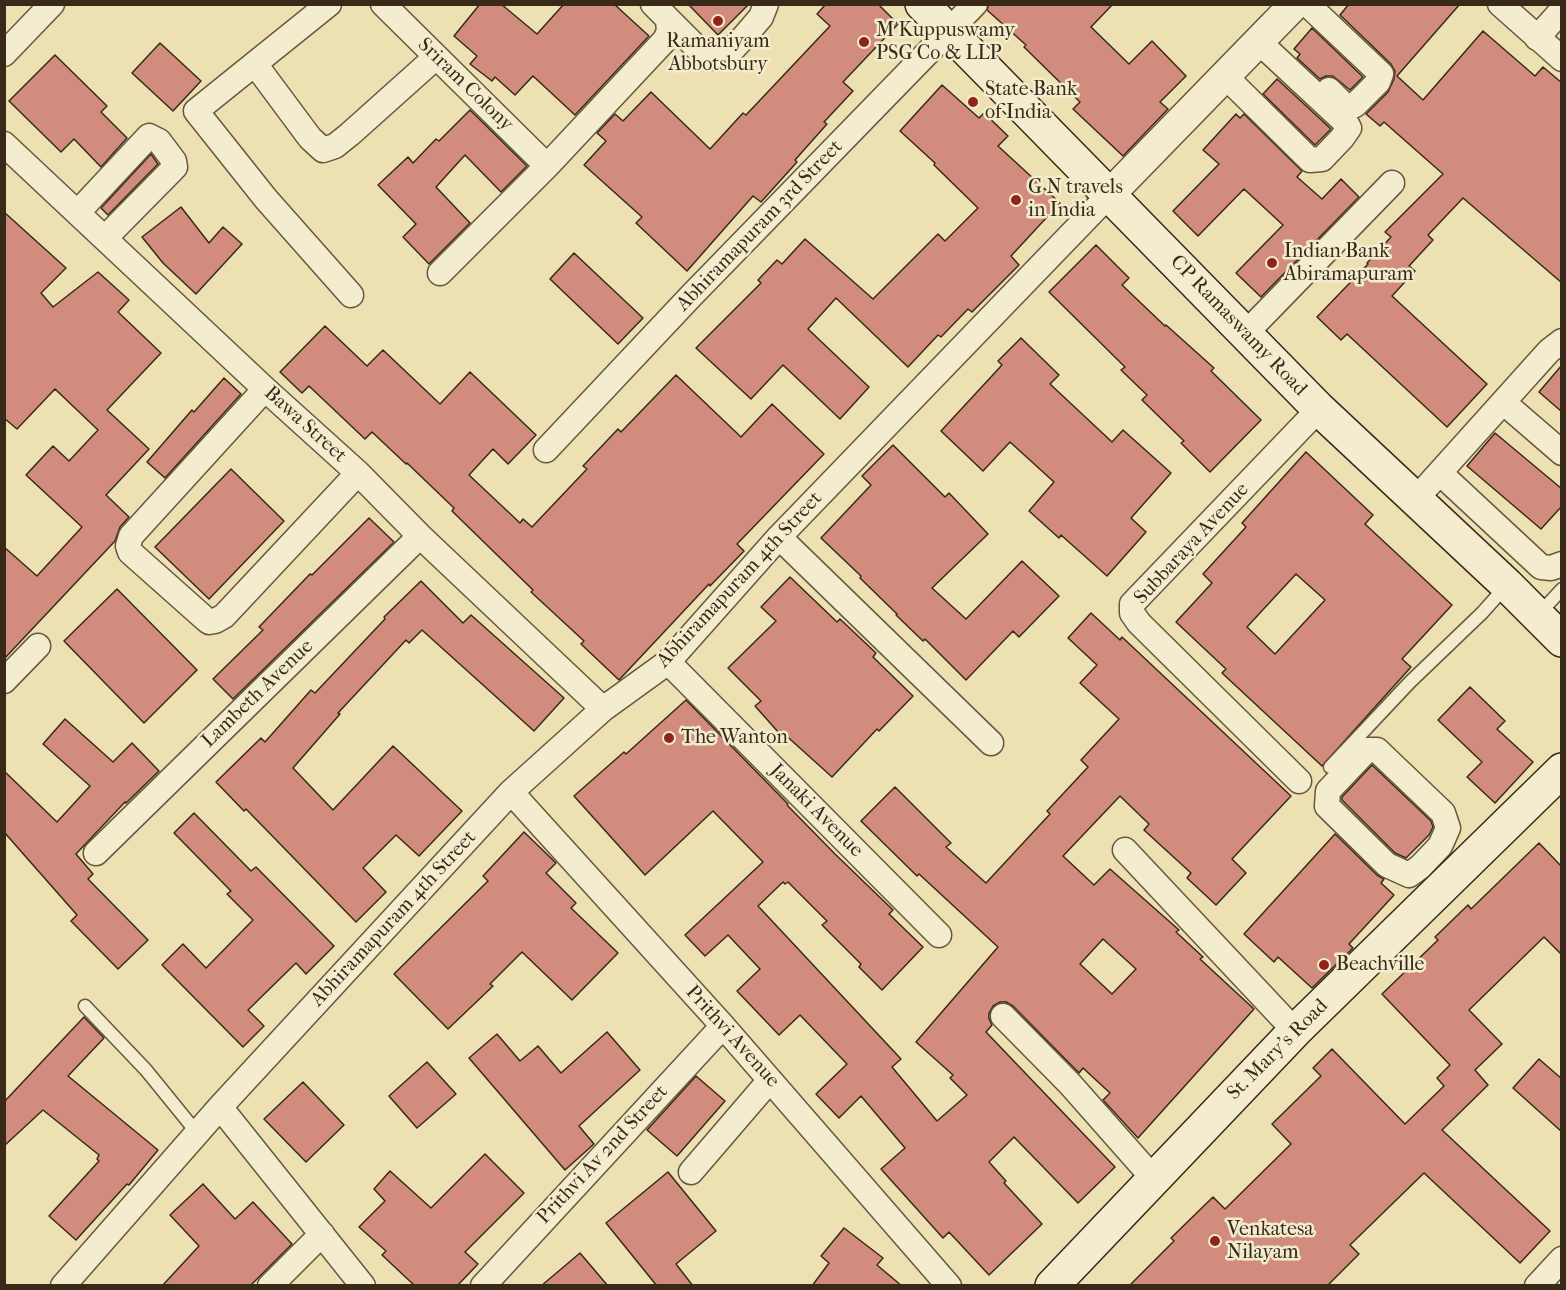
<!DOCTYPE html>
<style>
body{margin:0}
#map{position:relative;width:1566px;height:1290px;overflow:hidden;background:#ede1b3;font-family:"IM FELL French Canon",serif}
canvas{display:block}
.frame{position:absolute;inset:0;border:6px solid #392918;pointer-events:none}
</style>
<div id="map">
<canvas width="1566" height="1290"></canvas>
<div class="frame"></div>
</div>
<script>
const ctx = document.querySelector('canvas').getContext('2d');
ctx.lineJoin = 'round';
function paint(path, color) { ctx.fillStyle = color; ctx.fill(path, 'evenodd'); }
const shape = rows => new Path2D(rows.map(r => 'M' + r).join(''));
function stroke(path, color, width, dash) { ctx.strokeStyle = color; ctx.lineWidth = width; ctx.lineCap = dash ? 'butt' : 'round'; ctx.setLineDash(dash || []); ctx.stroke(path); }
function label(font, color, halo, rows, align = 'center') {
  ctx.font = font + ' "IM FELL French Canon",serif'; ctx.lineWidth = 5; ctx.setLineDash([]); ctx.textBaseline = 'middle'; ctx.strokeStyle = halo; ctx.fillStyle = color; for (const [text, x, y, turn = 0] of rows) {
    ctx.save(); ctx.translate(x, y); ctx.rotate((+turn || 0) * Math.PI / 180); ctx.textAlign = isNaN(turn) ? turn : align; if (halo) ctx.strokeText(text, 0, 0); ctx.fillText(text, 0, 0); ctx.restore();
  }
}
const building = shape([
 [480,4,501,4,537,34,564,4,614,4,649,36,575,115,533,76,515,95,495,77,492,81,470,64,477,56,454,36,480,4],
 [688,4,749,4,718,35,688,4],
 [826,4,878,4,898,24,843,82,853,91,824,122,827,124,795,160,797,162,761,202,753,196,687,271,636,223,642,217,584,165,606,141,597,133,615,114,623,121,651,92,710,149,743,113,746,115,830,26,817,14,826,4],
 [989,4,1113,4,1091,27,1129,64,1152,41,1186,76,1160,102,1168,109,1123,156,1073,109,1080,102,1024,47,1026,45,987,10,989,4],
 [1349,4,1460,4,1397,76,1423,100,1483,31,1535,76,1543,67,1562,83,1562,283,1463,198,1428,235,1433,240,1409,266,1415,271,1392,296,1487,384,1447,427,1347,334,1341,340,1317,317,1368,264,1367,263,1391,237,1385,232,1443,174,1384,122,1380,126,1366,114,1388,92,1394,79,1395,71,1391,64,1340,15,1349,4],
 [1312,28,1363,77,1350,90,1333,76,1326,76,1320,79,1297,58,1300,54,1294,49,1312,28],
 [160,43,201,81,173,111,132,73,160,43],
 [55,55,107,106,101,112,127,138,101,167,74,139,61,152,9,101,55,55],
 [1277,79,1331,129,1315,145,1263,94,1277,79],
 [942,85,979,118,984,113,1008,136,998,146,1060,203,1011,256,1019,265,972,312,968,309,941,337,938,335,908,367,836,298,808,329,869,387,840,419,783,365,751,399,696,348,761,283,758,280,777,260,782,264,805,239,873,299,938,234,945,241,978,208,934,165,935,163,900,131,942,85],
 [470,110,527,166,501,192,465,155,436,187,470,223,429,264,403,237,416,224,378,185,408,157,413,163,436,139,439,141,470,110],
 [1236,114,1240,118,1244,114,1302,171,1297,177,1322,199,1341,179,1359,197,1261,297,1236,273,1283,225,1244,189,1198,236,1173,211,1219,164,1203,150,1236,114],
 [151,154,158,164,108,215,101,208,151,154],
 [181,207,209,243,223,227,242,244,196,294,163,263,142,237,181,207],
 [4,212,66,268,41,293,53,307,98,272,129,300,118,312,161,353,107,410,149,449,106,495,129,517,120,527,115,541,4,659,4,547,37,576,82,527,26,475,53,446,69,461,98,430,55,389,17,429,4,418,4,212],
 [1096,245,1129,278,1122,285,1165,326,1166,325,1214,368,1211,371,1261,420,1210,472,1181,443,1184,441,1142,400,1147,395,1121,370,1125,367,1049,292,1096,245],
 [574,253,643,318,618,344,550,279,574,253],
 [325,326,367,366,383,350,440,404,470,372,536,435,508,464,493,449,469,475,520,523,523,519,532,527,587,469,583,466,618,429,621,432,676,375,741,437,772,404,824,454,737,544,744,551,710,586,709,584,619,680,581,644,584,641,531,592,533,590,452,511,454,508,407,463,406,464,372,432,365,439,309,386,302,393,280,372,325,326],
 [1021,338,1059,375,1050,384,1112,442,1123,430,1171,473,1131,518,1146,532,1107,576,1061,535,1059,538,1029,511,1054,482,1010,442,983,471,941,431,1002,365,998,361,1021,338],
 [1562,365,1562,412,1539,392,1562,365],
 [224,378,241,394,165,478,147,462,192,410,194,412,224,378],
 [1495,433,1562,489,1562,506,1541,529,1467,466,1495,433],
 [893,445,945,497,949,493,988,534,932,588,966,619,1022,561,1059,596,1019,637,1013,631,966,680,925,639,923,641,896,615,897,614,860,578,861,576,821,538,871,485,862,476,893,445],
 [1306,452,1373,515,1365,524,1452,605,1402,659,1411,667,1322,766,1222,673,1226,669,1176,622,1212,583,1203,574,1246,527,1242,523,1306,452],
 [1296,574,1325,600,1275,654,1247,627,1296,574],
 [231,469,284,521,209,599,155,547,231,469],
 [369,518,394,542,233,699,213,679,263,630,259,627,310,574,312,575,369,518],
 [790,577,837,622,840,619,876,653,873,657,913,696,879,731,877,729,832,777,781,731,779,733,755,706,761,701,728,668,776,621,761,607,790,577],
 [421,581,463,623,471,615,564,698,534,731,422,630,409,643,406,640,338,713,340,714,293,768,333,810,393,746,462,811,419,856,396,835,363,868,386,892,356,922,246,809,244,811,216,782,261,738,265,742,311,690,315,693,385,619,384,617,421,581],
 [117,589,197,670,144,723,64,641,117,589],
 [1091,613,1120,640,1122,637,1291,796,1232,859,1246,873,1216,905,1187,878,1191,873,1144,830,1149,824,1120,796,1063,856,1094,885,1110,869,1179,930,1176,932,1203,957,1200,959,1254,1009,1138,1138,1103,1100,1110,1093,1083,1068,1079,1073,1013,1006,1006,1002,1000,1002,993,1006,989,1013,989,1019,992,1025,986,1032,1115,1167,1078,1203,1014,1137,989,1162,1006,1181,1004,1183,1042,1224,989,1275,949,1232,943,1238,881,1169,905,1148,861,1096,839,1118,816,1094,847,1064,800,1015,779,1035,737,991,760,969,728,935,705,956,685,935,763,862,713,811,645,875,574,796,624,752,626,754,686,700,788,804,787,805,835,854,893,910,889,914,923,947,882,990,859,967,861,964,822,925,827,921,788,882,785,884,783,882,758,906,901,1059,892,1067,937,1121,967,1095,950,1078,953,1075,916,1042,998,947,919,874,917,876,861,821,895,787,951,843,946,847,986,883,1050,814,1047,811,1088,767,1081,760,1119,719,1080,683,1097,665,1068,638,1091,613],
 [1103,939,1136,969,1112,994,1080,964,1103,939],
 [1470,687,1505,721,1497,729,1533,762,1495,803,1467,777,1482,762,1438,720,1470,687],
 [65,719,113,762,132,743,159,771,126,803,125,802,76,854,93,874,88,879,148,940,118,969,71,921,77,915,4,832,4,771,57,822,90,786,43,744,65,719],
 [1372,765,1431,821,1433,827,1429,835,1406,858,1395,853,1342,800,1342,797,1372,765],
 [194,813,251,871,256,867,334,946,306,974,296,963,248,1010,264,1026,243,1047,162,965,183,944,206,968,253,920,227,894,231,891,174,833,194,813],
 [524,832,556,863,546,873,576,903,571,908,618,953,572,1000,522,952,490,984,493,986,448,1029,394,974,488,881,483,876,524,832],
 [1335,834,1377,875,1384,879,1381,883,1394,895,1349,944,1353,948,1312,988,1278,957,1274,962,1244,934,1335,834],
 [1539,843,1562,867,1562,955,1544,937,1469,1010,1502,1044,1475,1070,1488,1085,1442,1130,1550,1231,1520,1263,1424,1173,1350,1245,1359,1254,1327,1286,1129,1286,1174,1241,1171,1238,1213,1197,1225,1209,1291,1144,1272,1124,1321,1076,1313,1068,1332,1049,1405,1124,1444,1086,1437,1078,1450,1065,1382,994,1438,940,1435,937,1468,905,1471,909,1539,843],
 [84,1017,104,1038,68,1076,158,1150,129,1185,127,1184,76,1240,49,1216,99,1161,97,1159,99,1155,43,1110,4,1146,4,1102,84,1017],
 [607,1032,640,1070,579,1126,594,1144,565,1170,469,1058,497,1034,520,1061,538,1046,561,1073,607,1032],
 [1539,1059,1562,1079,1562,1132,1513,1088,1539,1059],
 [427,1062,456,1094,417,1128,389,1096,427,1062],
 [696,1076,725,1101,677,1156,647,1130,696,1076],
 [303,1082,344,1125,306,1162,264,1119,303,1082],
 [485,1154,524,1193,465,1252,478,1264,457,1286,415,1286,382,1255,386,1251,359,1227,385,1201,374,1189,390,1171,431,1208,485,1154],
 [668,1172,716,1231,676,1264,693,1286,657,1286,606,1223,668,1172],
 [203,1184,235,1219,253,1202,292,1244,250,1286,162,1286,199,1246,170,1215,203,1184],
 [844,1228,883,1258,877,1265,902,1286,812,1286,829,1263,821,1256,844,1228],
 [580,1253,608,1286,541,1286,580,1253]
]);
paint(building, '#d18c7d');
stroke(building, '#392918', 1.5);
const service = shape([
 [1538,615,1562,589],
 [1330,767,1410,682,1482,613,1507,585],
 [85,1006,146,1070,198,1134]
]);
const minor = shape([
 [329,4,196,111,266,199,351,295],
 [383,4,547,166],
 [653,4,706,57,717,58,730,52,743,38,761,17,766,4],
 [1307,4,1381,74,1378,82,1355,105,1350,107,1345,106,1329,90],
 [1500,4,1562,59],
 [1537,38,1562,10],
 [4,54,52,4],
 [255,64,310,138,323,150,335,146,350,134,436,57],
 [1225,76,1310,160,1322,159,1342,138,1349,128,1347,124,1259,42],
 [4,144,265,389,358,473,420,536,603,709],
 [78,212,149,136,159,141,174,161,175,167,105,238],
 [440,273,547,166,665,40,669,31,668,20],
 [1246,333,1392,183],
 [265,389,131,536,128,546,130,552,202,616,209,622,215,621,224,616,358,473],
 [1503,402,1562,453],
 [546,450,691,296,975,4],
 [1440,473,1541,567,1551,568,1562,564],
 [1415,500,1549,351,1562,341],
 [779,537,991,743],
 [668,662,939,935],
 [4,681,38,646],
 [1367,750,1377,750,1443,813,1448,828,1440,846,1420,867,1409,875,1387,865,1327,806,1328,791,1367,750],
 [1299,781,1139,623,1132,613,1132,604,1319,409],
 [511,792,723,1026,949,1286],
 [1125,850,1295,1031],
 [96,853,420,536],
 [1003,1016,1070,1084,1153,1178],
 [220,1107,363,1286],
 [691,1172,770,1080],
 [63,1286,220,1107,511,792,603,709,668,662,779,537,1109,195],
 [270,1286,322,1234],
 [483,1286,723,1026],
 [1537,1286,1562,1259]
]);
const tertiary = shape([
 [1109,195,1295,4]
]);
const secondary = shape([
 [922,4,1319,409,1507,585,1562,640],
 [1052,1286,1295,1031,1562,770]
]);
stroke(service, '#66573f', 15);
stroke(minor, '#66573f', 27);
stroke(tertiary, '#66573f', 33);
stroke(secondary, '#392918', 36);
stroke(service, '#f3ecce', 12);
stroke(minor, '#f3ecce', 24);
stroke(tertiary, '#f3ecce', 30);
stroke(secondary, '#f3ecce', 33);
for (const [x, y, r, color] of [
 [718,21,6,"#8f2418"],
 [864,42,6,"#8f2418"],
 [973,102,6,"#8f2418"],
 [1016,200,6,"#8f2418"],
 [1272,263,6,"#8f2418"],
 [669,738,6,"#8f2418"],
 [1324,965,6,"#8f2418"],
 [1215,1241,6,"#8f2418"]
]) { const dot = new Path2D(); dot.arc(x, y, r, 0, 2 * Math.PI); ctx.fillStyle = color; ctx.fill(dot); stroke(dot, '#f3ecce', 2); }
label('20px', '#392918', '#f3ecce', [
 ["M Kuppuswamy",876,31],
 ["PSG Co & LLP",876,54],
 ["Ramaniyam",718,42,"center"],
 ["Abbotsbury",718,65,"center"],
 ["State Bank",985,90],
 ["of India",985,113],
 ["G N travels",1028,188],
 ["in India",1028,211],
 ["Indian Bank",1284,252],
 ["Abiramapuram",1284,275],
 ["The Wanton",681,738],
 ["Beachville",1336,965],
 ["Venkatesa",1227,1230],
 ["Nilayam",1227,1253]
], 'left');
label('20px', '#392918', '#f3ecce', [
 ["Sriram Colony",465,85,44],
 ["Abhiramapuram 3rd Street",760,226,-46],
 ["CP Ramaswamy Road",1238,326,46],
 ["Bawa Street",305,425,42],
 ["Subbaraya Avenue",1192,544,-47],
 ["Abhiramapuram 4th Street",740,580,-47],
 ["Lambeth Avenue",258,694,-44],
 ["Janaki Avenue",816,811,45],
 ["Abhiramapuram 4th Street",394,919,-47],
 ["Prithvi Avenue",732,1037,48],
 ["St. Mary's Road",1278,1050,-45],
 ["Prithvi Av 2nd Street",603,1155,-47]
]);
</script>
